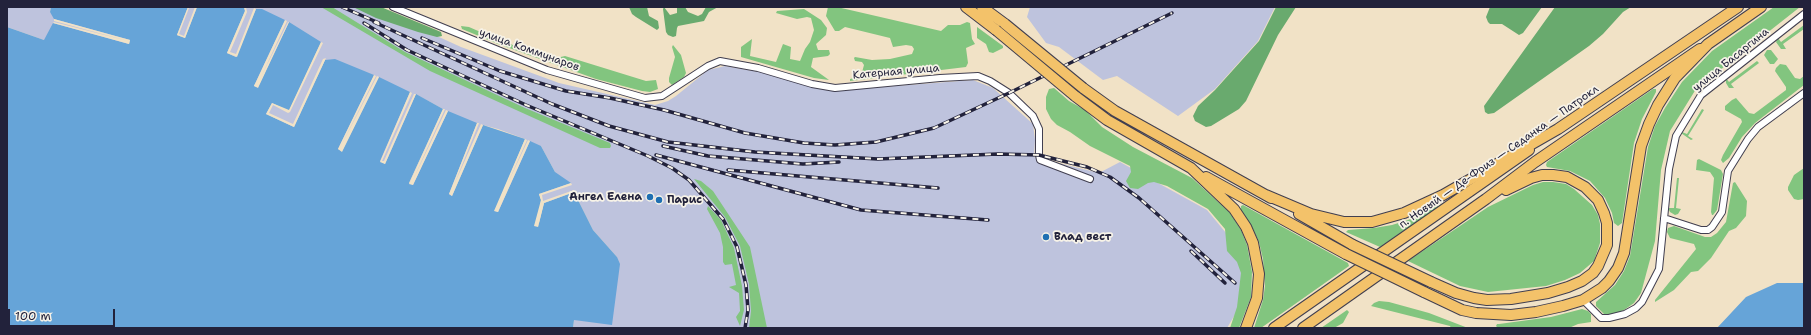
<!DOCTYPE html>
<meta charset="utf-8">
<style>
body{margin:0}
#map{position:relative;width:1811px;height:335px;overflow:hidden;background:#f1e2c6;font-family:"Shantell Sans",sans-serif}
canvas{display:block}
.frame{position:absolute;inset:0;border:8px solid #22223b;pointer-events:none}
.scale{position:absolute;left:8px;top:309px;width:107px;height:18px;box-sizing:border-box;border:2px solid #22223b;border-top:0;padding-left:5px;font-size:12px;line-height:14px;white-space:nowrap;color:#22223b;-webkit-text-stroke:3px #f7f3e8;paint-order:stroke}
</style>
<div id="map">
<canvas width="1811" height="335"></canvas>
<div class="frame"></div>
<div class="scale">100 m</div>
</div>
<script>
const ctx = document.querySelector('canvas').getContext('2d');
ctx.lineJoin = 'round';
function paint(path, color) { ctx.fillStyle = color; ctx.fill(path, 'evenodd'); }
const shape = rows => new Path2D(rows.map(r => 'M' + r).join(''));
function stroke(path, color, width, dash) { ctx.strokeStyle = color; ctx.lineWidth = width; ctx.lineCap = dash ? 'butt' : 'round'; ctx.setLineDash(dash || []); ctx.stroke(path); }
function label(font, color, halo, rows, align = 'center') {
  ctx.font = font + ' "Shantell Sans",sans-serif'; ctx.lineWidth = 3.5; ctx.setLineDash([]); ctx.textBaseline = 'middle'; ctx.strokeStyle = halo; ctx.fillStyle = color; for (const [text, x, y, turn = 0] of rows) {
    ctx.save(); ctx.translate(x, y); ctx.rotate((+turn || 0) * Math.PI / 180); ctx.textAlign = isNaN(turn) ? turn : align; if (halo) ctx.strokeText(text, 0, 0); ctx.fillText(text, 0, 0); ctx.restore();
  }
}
paint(shape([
 [7,7,51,7,50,12,130,40,129,44,44,40,7,27],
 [188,7,197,7,185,38,177,35],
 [244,7,373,7,461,47,559,83,655,105,668,101,676,96,708,70,725,66,782,76,830,91,973,80,993,88,1033,124,1035,140,1034,157,1099,173,1120,162,1207,210,1231,239,1243,269,1239,308,1227,328,573,328,574,320,617,257,593,230,574,192,544,203,539,194,555,172,541,146,498,212,494,211,525,139,498,129,483,125,452,196,409,184,443,109,417,95,385,164,338,149,325,60,294,127,266,114,258,88,237,57,227,53,245,11],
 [1030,7,1275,7,1258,41,1215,89,1178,116,1117,76,1103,80,1059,47,1046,43,1027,17]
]), '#bec3dd');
paint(shape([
 [321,7,332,7,405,52,525,108,610,143,611,146,610,148,600,148,430,71],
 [828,7,837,7,941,31,948,25,960,25,967,22,970,23,972,39,975,44,966,48,968,63,966,67,850,81,850,79,861,76,864,65,862,62,855,61,854,58,855,57,872,60,890,59,912,54,914,49,912,46,906,45,893,47,890,38,845,27,839,31,835,31,826,16],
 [1774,7,1800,7,1696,89,1670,131,1661,170,1655,241,1641,293,1634,303,1624,310,1614,314,1604,314,1596,306,1596,302,1615,285,1624,271,1630,256,1648,147,1655,126,1665,108,1682,82,1712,51],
 [804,9,821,20,827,28,826,35,816,44,818,50,829,50,830,54,828,56,813,58,811,67,829,80,814,78,741,57,741,47,752,39,750,56,776,62,783,44,791,47,790,59,800,61,805,49,810,42,814,30,811,18,807,17,797,19,776,13,777,11],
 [1804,25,1804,29,1783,44,1786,49,1781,49,1776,42,1778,38,1781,42],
 [461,26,469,27,499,40,552,59,565,56,646,81,656,80,658,89,650,92,642,91,596,79,498,44,462,29],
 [977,27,1003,46,1003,48,993,53,989,52,986,44,977,38],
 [673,45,681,55,686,73,684,77,672,85,669,82,669,78,675,57,672,47],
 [1767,50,1771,50,1778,59,1774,64,1770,64,1764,55],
 [1757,61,1759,63,1731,84,1734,88,1729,88,1726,83,1726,78,1729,82],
 [1780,64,1786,65,1795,78,1800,79,1804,76,1804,85,1755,123,1742,137,1729,158,1723,163,1721,160,1723,155,1742,122,1741,119,1725,110,1725,106,1732,100,1736,98,1749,113,1754,114,1786,90,1786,87,1775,71,1776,68],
 [1054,88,1069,101,1085,110,1102,127,1133,147,1192,178,1230,213,1241,230,1247,245,1252,272,1251,297,1239,328,1230,328,1237,307,1241,273,1237,262,1227,251,1225,229,1208,209,1167,186,1154,182,1148,183,1138,189,1130,188,1126,181,1131,172,1130,166,1090,146,1070,132,1057,125,1051,119,1046,109,1046,97,1049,89],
 [1653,89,1656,89,1656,92,1642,119,1634,143,1622,223,1618,226,1614,223,1612,213,1605,198,1590,181,1570,171,1547,167,1546,165,1547,162],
 [1702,109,1704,110,1688,136,1693,139,1691,140,1681,133,1682,132,1687,134],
 [1699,159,1721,170,1723,174,1717,210,1713,215,1712,215,1711,212,1714,178,1710,172,1696,170,1697,160],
 [1804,168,1804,199,1798,200,1794,199,1788,190,1788,187,1794,175],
 [1677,178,1679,178,1676,208,1681,209,1678,214,1675,215,1670,212,1668,208,1674,208],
 [694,179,701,181,713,191,750,247,767,328,749,328,751,311,749,284,740,246,725,217],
 [1543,182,1553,182,1566,184,1574,189,1592,205,1598,215,1600,224,1600,243,1594,261,1580,273,1565,280,1546,286,1488,292,1460,286,1408,261,1488,207,1533,185],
 [1735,182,1747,201,1746,216,1736,228,1729,231,1711,258,1698,271,1691,272,1674,290,1655,302,1655,300,1696,249,1694,244,1670,238,1667,232,1668,228,1674,226,1705,237,1711,237,1717,233,1726,222,1733,183],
 [1444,203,1380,247,1346,232,1348,230,1374,228,1392,225,1408,220],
 [1243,205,1348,263,1349,266,1261,328,1254,328,1263,300,1265,286,1263,259,1259,242,1251,225,1241,211,1241,206],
 [708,206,721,220,734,248,742,286,744,310,740,326,736,317,740,311,739,293,729,287,736,285,732,264,725,265,723,262,723,247,720,233,707,209],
 [1379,301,1389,302,1429,313,1468,328,1451,328,1450,326,1371,306,1374,303],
 [1582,309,1588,311,1591,314,1591,322,1578,324,1569,328,1498,328,1496,326,1497,324,1499,324,1551,317],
 [1347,310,1349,312,1343,323,1334,328,1321,328]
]), '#82c57f');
paint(shape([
 [353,7,381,7,441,32,442,36,437,37,418,32,376,18],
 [629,7,647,7,649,16,658,21,659,28,657,30,636,17,632,14],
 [664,7,670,15,677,13,677,7,685,7,688,12,698,16,702,14,706,7,718,7,709,12,704,21,678,26,677,28,676,36,673,37,668,35,666,32,663,9],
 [1276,7,1296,7,1278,35,1246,101,1239,109,1211,126,1206,127,1195,121,1193,116,1198,106,1215,90,1259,41],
 [1490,7,1542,7,1523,33,1519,35,1502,24,1490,24,1488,22,1486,17],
 [1555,7,1631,7,1623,12,1603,34,1589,46,1494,113,1488,114,1485,112,1484,106]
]), '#69aa6e');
paint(shape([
 [51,7,188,7,177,35,185,38,197,7,244,7,245,11,227,53,236,57,256,9,262,9,285,20,254,86,258,87,289,22,321,42,289,111,272,103,266,114,294,127,325,60,335,59,374,75,338,149,342,151,379,77,410,92,380,161,385,164,416,94,443,109,409,183,413,185,448,111,477,123,449,194,452,196,483,125,525,139,495,211,498,212,530,141,541,146,555,172,571,183,539,194,541,200,538,227,544,203,574,192,593,230,617,257,620,264,612,325,574,320,573,328,7,328,7,27,44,40,53,23,129,44,130,40,54,19,50,12],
 [1777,283,1804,283,1804,328,1717,328,1746,297]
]), '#66a4d8');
paint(shape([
 [188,7,189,8,179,34,184,36,195,7,197,7,185,38,177,35],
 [244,7,246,7,247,12,230,52,236,54,254,8,256,9,237,57,227,53,245,11],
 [54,19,130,40,129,44,53,23,54,22,128,41,54,21],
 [285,20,287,21,261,77,288,22,289,22,258,88,254,86],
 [321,42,323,43,290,112,288,113,273,105,269,113,293,124,323,59,326,58,294,127,266,114,272,103,289,110],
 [374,75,376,76,340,148,377,76,379,77,342,152,338,149],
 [410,92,412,93,382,161,384,161,414,94,416,94,385,164,380,162],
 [443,109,445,109,412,182,446,110,448,111,413,185,409,184],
 [477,123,479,123,454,185,481,124,483,125,452,196,449,194],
 [525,139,527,140,507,185,528,140,530,141,498,212,494,211],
 [571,183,572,185,542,195,543,201,574,190,574,192,544,203,538,227,534,226,541,200,539,194]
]), '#f1e2c6');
const minor = shape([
 [393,7,547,70,645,98,662,96,708,66,720,61,758,68,812,84,835,88,940,78,978,76,990,81,1009,93,1033,116,1039,129,1039,155,1040,160,1090,179],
 [1664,218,1701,230,1708,230,1712,227,1722,212,1728,171,1748,139,1758,127,1804,93],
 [1583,300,1601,318,1609,318,1625,314,1636,308,1642,302,1659,269,1669,169,1676,136,1701,95,1804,14]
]);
const primary = shape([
 [1431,282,1456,293,1474,298,1487,300,1511,299,1548,293,1568,287,1582,281,1593,273,1598,266,1607,245,1607,223,1604,213,1598,200,1585,187,1567,177,1553,175,1542,175,1531,178,1506,190],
 [1274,328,1529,150],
 [1303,328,1486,199,1535,162,1700,49]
]);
const trunk = shape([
 [966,7,996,30],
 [982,7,1005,24],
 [1083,88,1115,111,1271,198],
 [1075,96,1107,120,1191,168,1234,209,1246,227,1253,243,1259,274,1257,298,1246,328],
 [1206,177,1346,254],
 [1266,195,1311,214,1344,222,1372,222,1404,213,1443,195,1558,129,1738,7],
 [1299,214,1353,245],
 [1424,292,1462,310,1476,313,1511,315,1536,312,1563,306,1583,300,1602,288,1609,281,1618,268,1624,253,1641,146,1649,124,1658,105,1675,78,1708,44,1761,7]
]);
stroke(minor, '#413f50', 8);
stroke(primary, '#413f50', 12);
stroke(trunk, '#413f50', 12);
stroke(minor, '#fff', 6);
stroke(primary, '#f3c26a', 10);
stroke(trunk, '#f3c26a', 10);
const rail = shape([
 [342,7,379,23],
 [374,22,552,104,609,126,668,142,755,152,878,159,998,154,1039,155,1087,167,1110,177,1139,198,1235,283],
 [364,23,407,50,526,105,648,156,672,168,689,180,723,219,737,247,746,285,748,310,745,328],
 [422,38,500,71,566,91,610,98,664,110,745,133,804,143,835,145,876,142,934,128,1009,93,1172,13],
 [663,146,708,156,803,164,839,162],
 [656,155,861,210,988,220],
 [728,170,938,188],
 [1191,251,1225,283]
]);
stroke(rail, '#22223b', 3.5);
stroke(rail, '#f7f3e8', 2, [6]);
const trunkBridge = shape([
 [1005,24,1083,88],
 [996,30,1075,96],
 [1353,245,1431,282],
 [1346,254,1424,292]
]);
stroke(trunkBridge, '#413f50', 12, []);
stroke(trunkBridge, '#f3c26a', 10);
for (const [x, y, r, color] of [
 [650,197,4,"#1f6fb2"],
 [659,200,4,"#1f6fb2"],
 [1046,237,4,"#1f6fb2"]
]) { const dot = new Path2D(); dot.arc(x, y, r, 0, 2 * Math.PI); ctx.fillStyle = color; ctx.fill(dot); stroke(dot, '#f7f3e8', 1.5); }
label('11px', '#22223b', '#f7f3e8', [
 ["улица Коммунаров",529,50,20],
 ["улица Басаргина",1731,60,-39],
 ["Катерная улица",896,72,-5],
 ["п. Новый — Де-Фриз — Седанка — Патрокл",1499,157,-35]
]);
label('bold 11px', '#22223b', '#f7f3e8', [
 ["Ангел Елена",642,197,"right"],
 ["Парис",667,200],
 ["Влад вест",1054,237]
], 'left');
</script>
